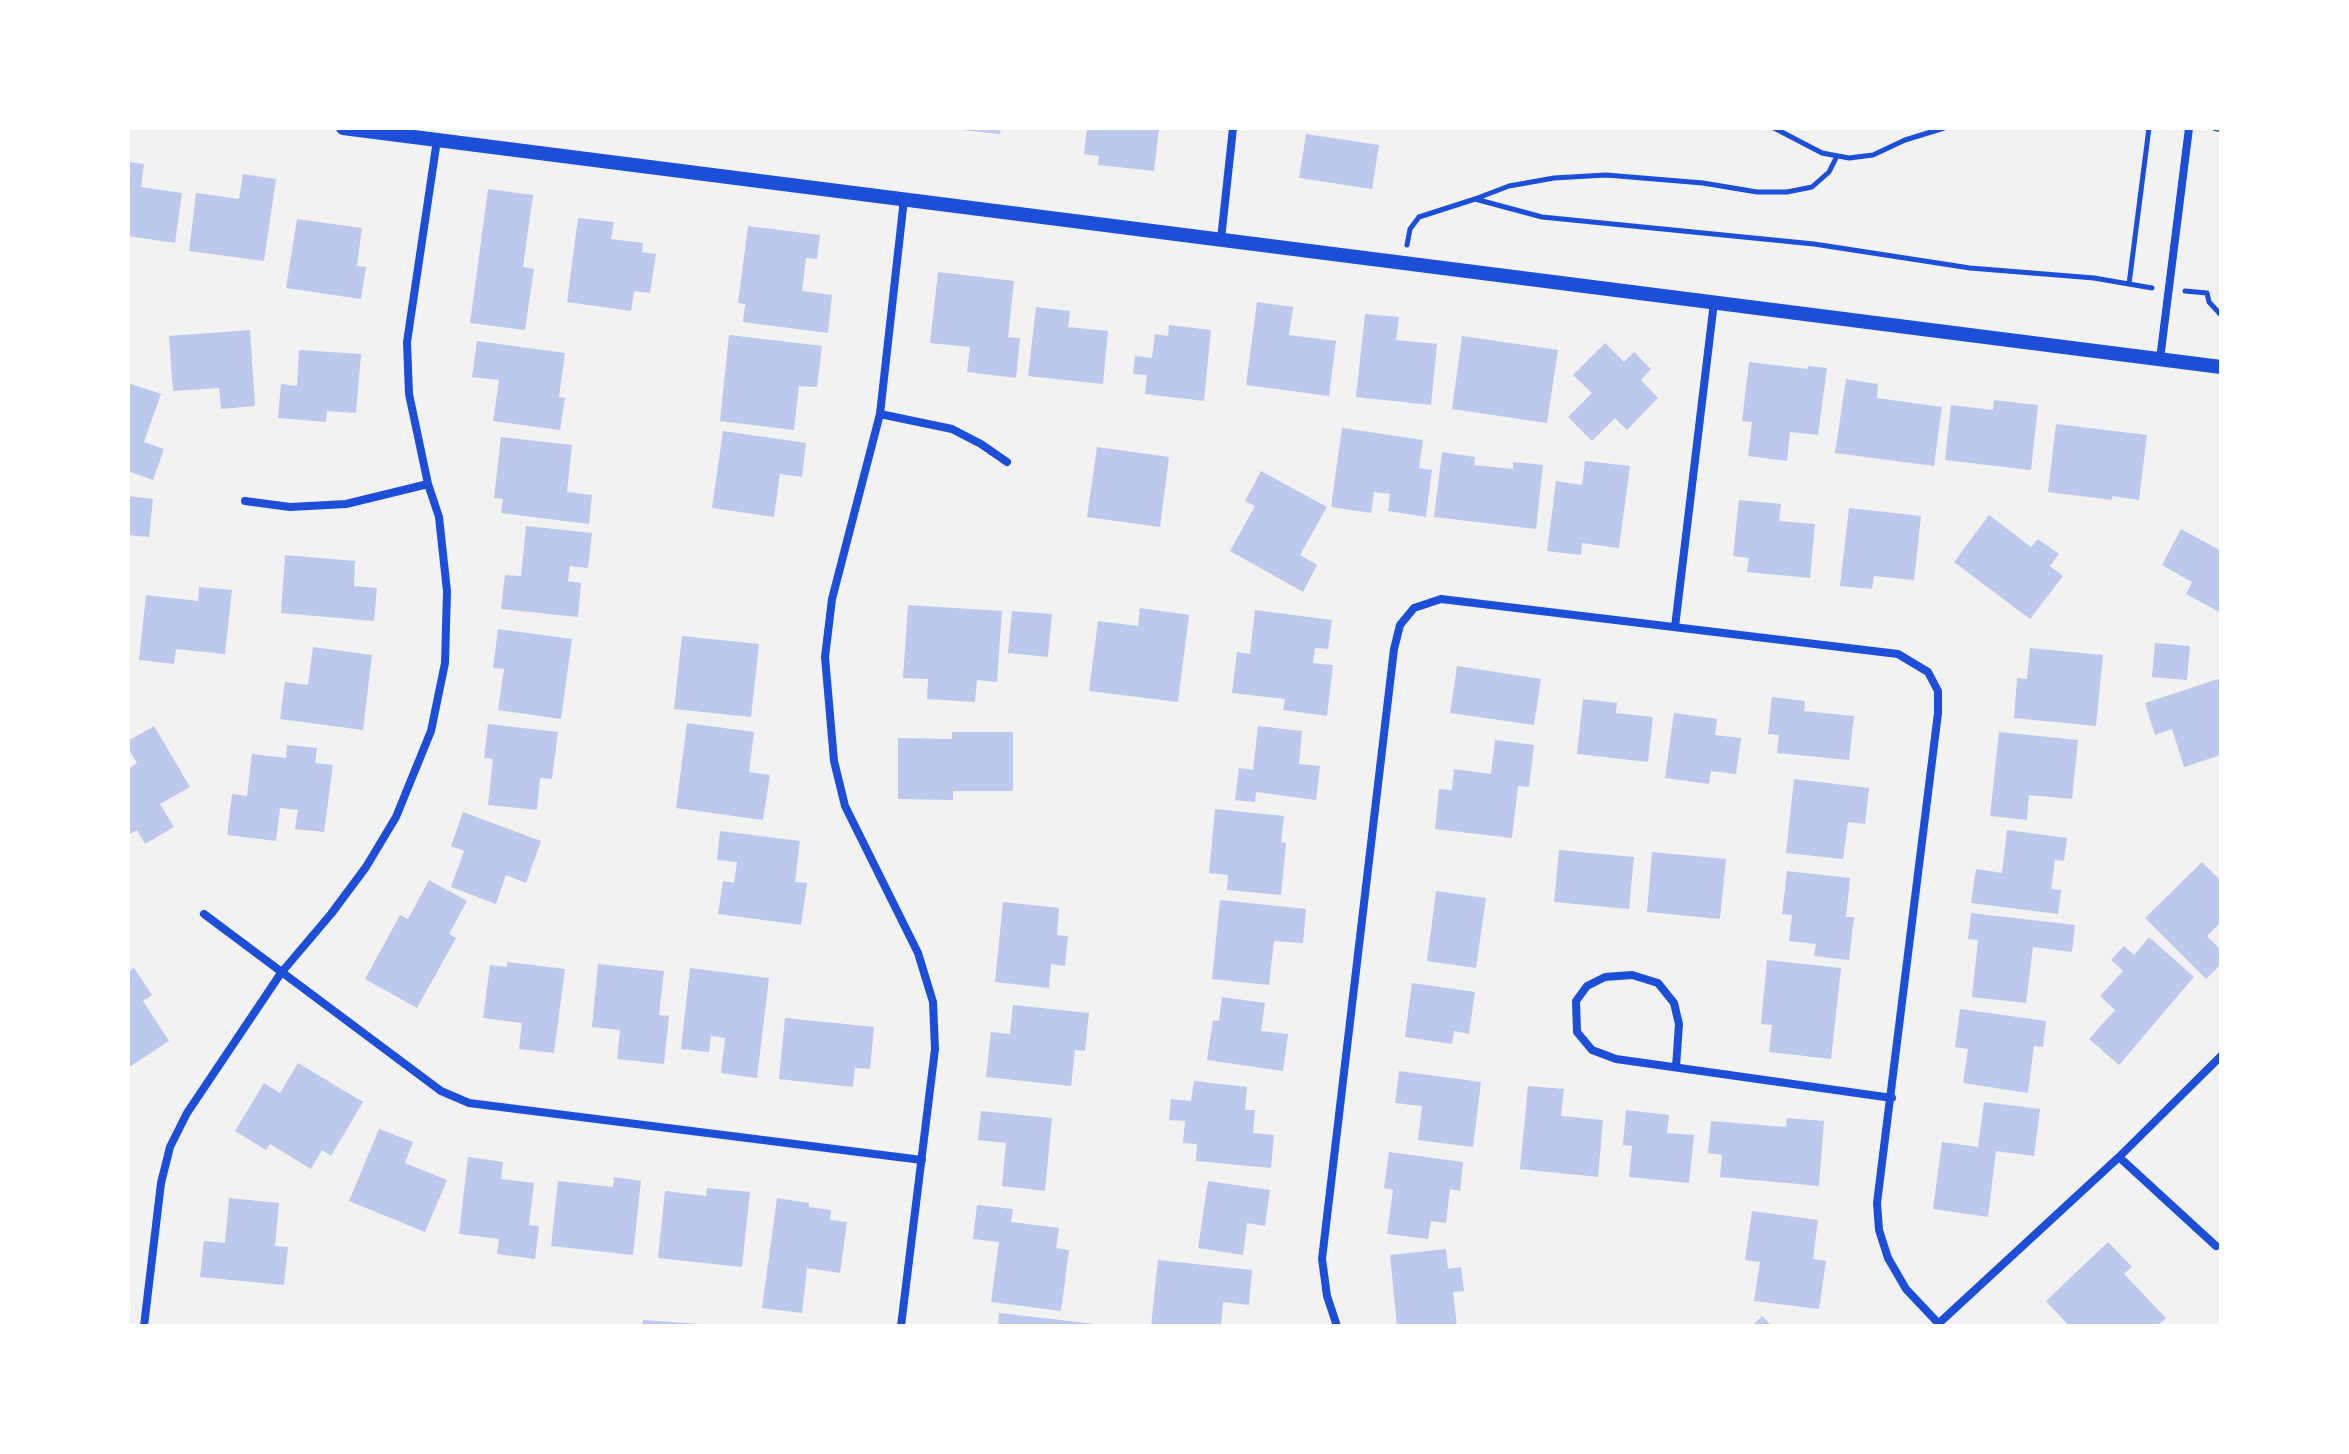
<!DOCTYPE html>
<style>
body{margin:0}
#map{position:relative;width:2349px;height:1454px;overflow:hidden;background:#f2f2f2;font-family:Raleway,sans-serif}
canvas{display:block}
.frame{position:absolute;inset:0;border:130px solid #fff;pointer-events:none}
</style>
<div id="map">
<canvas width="2349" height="1454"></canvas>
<div class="frame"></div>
</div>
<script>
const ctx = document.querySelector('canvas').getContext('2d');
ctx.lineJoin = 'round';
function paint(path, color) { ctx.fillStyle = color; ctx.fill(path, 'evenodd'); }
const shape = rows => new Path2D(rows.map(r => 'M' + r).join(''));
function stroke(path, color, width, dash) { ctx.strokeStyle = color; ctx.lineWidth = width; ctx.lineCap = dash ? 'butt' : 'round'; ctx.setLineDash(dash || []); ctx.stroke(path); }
paint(shape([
 [962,128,1001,128,1000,134,962,130],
 [1087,128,1159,128,1154,171,1098,165,1099,156,1084,154],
 [1306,134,1379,145,1372,189,1299,178],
 [128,162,144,164,141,187,182,193,175,243,128,236],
 [243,174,276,179,264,261,189,251,196,193,239,199],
 [488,189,533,195,523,267,534,269,525,330,470,323],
 [578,218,614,222,611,239,643,243,642,252,656,254,650,293,634,291,631,311,567,302],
 [297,219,362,228,357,266,366,267,361,299,286,288],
 [748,226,820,235,817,259,806,258,802,291,832,295,828,333,743,322,745,304,738,303],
 [938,272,1014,281,1008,337,1020,338,1016,378,967,372,970,347,930,343],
 [1257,302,1293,307,1289,335,1336,341,1329,396,1246,385],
 [1036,307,1070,311,1068,327,1108,331,1103,384,1028,376],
 [1365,314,1399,317,1396,340,1437,344,1431,405,1356,397],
 [1169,325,1211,330,1204,401,1145,394,1147,375,1133,374,1135,356,1152,358,1155,334,1168,336],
 [250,330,255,406,221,409,219,388,173,391,169,336],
 [729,335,822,346,817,387,799,386,794,430,720,421],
 [1462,336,1558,350,1547,423,1452,409],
 [477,341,565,353,559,397,565,398,560,430,493,421,499,380,472,377],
 [1605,343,1624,362,1634,352,1651,369,1641,380,1658,398,1627,430,1615,418,1592,441,1568,417,1592,393,1573,375],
 [299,350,361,354,356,413,327,411,326,422,278,418,281,384,297,386],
 [1749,362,1808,369,1808,366,1827,368,1818,435,1790,432,1787,461,1748,456,1752,422,1742,421],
 [1846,379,1878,384,1877,398,1942,407,1934,466,1835,453],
 [128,383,161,394,144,442,164,449,153,480,128,471],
 [1994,400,2038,405,2031,470,1945,460,1951,405,1993,410],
 [2056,424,2147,435,2139,500,2112,496,2112,500,2048,492],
 [1342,428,1423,440,1419,468,1432,470,1426,517,1388,511,1390,494,1374,492,1371,513,1331,507],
 [723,431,806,443,802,477,780,474,774,517,712,508],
 [501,437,572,445,567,492,592,495,589,524,501,513,503,499,494,498],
 [1097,447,1169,457,1160,527,1087,517],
 [1442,452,1475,457,1474,465,1513,469,1513,462,1543,465,1536,529,1434,517],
 [1585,461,1630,466,1619,548,1582,543,1581,555,1547,551,1556,481,1582,485],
 [1261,471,1327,507,1300,555,1317,565,1303,592,1230,551,1255,506,1245,501],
 [128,496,153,499,149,537,128,535],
 [1739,500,1781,504,1779,521,1815,524,1810,578,1747,572,1749,558,1733,556],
 [1849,508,1921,516,1914,580,1874,576,1872,589,1840,586],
 [1989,515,2031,547,2038,539,2059,554,2050,566,2063,576,2030,619,1954,562],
 [526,526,592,533,588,568,570,566,568,581,581,583,578,617,501,609,505,575,521,576],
 [2181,529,2221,551,2221,613,2186,594,2192,582,2162,565],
 [285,555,355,561,354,586,377,588,374,621,281,613],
 [199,587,232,590,225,654,176,649,174,664,139,660,146,595,198,601],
 [908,605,1002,611,997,682,977,680,975,702,927,699,928,679,903,678],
 [1140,608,1189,615,1178,702,1089,691,1098,621,1138,626],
 [1255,610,1332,620,1328,649,1315,648,1313,663,1333,665,1327,716,1283,710,1285,699,1232,693,1237,652,1250,654],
 [1012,611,1052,614,1048,657,1008,653],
 [498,629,572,639,561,719,498,710,504,669,493,668],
 [682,636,759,644,751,717,674,709],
 [2155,643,2190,646,2187,680,2152,677],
 [313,647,372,655,363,730,280,719,285,682,308,685],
 [2030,648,2103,655,2096,726,2014,718,2017,678,2027,679],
 [1457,666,1541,679,1534,725,1450,713],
 [2221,678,2221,755,2184,767,2172,729,2155,735,2145,703],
 [1772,697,1805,701,1804,711,1854,716,1849,760,1777,753,1779,735,1768,734],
 [1583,699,1617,703,1616,713,1653,717,1648,762,1577,754],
 [1674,713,1717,719,1715,735,1741,738,1736,774,1711,771,1709,784,1665,778],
 [687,723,754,732,749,772,770,775,763,820,676,808],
 [488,724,558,732,552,779,540,778,537,810,488,805,493,759,484,758],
 [154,726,190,787,160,804,174,827,145,844,137,830,128,835,128,769,137,763,128,748,128,741],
 [1258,726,1302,731,1299,764,1320,766,1316,800,1256,792,1255,802,1235,800,1239,768,1253,770],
 [952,732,1013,732,1013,791,953,791,953,800,898,799,898,738,952,739],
 [1999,732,2078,740,2072,799,2029,795,2027,820,1990,816],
 [1495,740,1534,745,1529,787,1518,786,1512,838,1435,829,1439,789,1452,790,1454,769,1491,774],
 [287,745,317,748,315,763,333,765,324,832,295,829,298,810,280,808,276,841,227,835,232,794,247,796,252,754,286,758],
 [1794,779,1869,788,1865,824,1848,822,1843,859,1786,853],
 [1215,809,1284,816,1281,842,1286,843,1281,895,1227,890,1228,875,1209,873],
 [463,812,541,841,526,883,506,875,496,904,451,887,464,851,451,846],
 [2007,830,2067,838,2064,861,2055,860,2051,889,2061,890,2058,914,1971,903,1976,869,2002,873],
 [720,831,800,841,795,882,807,883,801,925,718,914,723,881,734,883,737,862,717,860],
 [1559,850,1634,857,1629,909,1554,902],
 [1652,852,1726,859,1720,919,1647,912],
 [2202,862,2221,881,2221,922,2207,936,2221,950,2221,964,2206,979,2145,918],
 [1787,871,1850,878,1846,917,1854,917,1849,960,1814,956,1816,944,1789,941,1792,915,1782,914],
 [429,880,467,901,449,934,456,938,417,1008,365,979,400,915,408,919],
 [1436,891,1486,898,1476,968,1427,961],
 [1220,900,1306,909,1303,943,1274,941,1269,985,1212,979],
 [1003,902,1059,908,1057,935,1068,936,1065,966,1051,964,1049,988,995,982],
 [1971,913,2075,925,2072,952,2033,947,2026,1003,1972,997,1978,940,1968,939],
 [2149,937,2194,977,2119,1065,2089,1039,2115,1010,2100,996,2123,971,2111,960,2124,946,2134,955],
 [1767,960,1841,968,1831,1059,1769,1052,1772,1025,1761,1024],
 [507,962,565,969,554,1053,519,1049,522,1023,483,1018,490,965,507,967],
 [598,964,664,971,659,1015,669,1016,664,1064,617,1059,620,1030,592,1027],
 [134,968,152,995,143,1001,169,1041,128,1068,128,972],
 [690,968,769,978,757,1078,721,1073,725,1038,711,1036,709,1052,681,1049],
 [1412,983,1475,992,1469,1034,1454,1031,1452,1044,1405,1037],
 [1222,997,1265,1003,1261,1031,1288,1034,1283,1071,1207,1060,1213,1020,1219,1021],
 [1013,1005,1089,1013,1085,1051,1075,1050,1071,1086,986,1077,991,1032,1010,1034],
 [1960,1009,2046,1021,2043,1047,2034,1046,2028,1093,1963,1083,1968,1049,1955,1047],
 [785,1018,874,1027,870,1069,855,1068,853,1087,779,1079],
 [298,1063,363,1102,331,1156,322,1150,311,1169,270,1144,266,1150,235,1131,264,1083,280,1093],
 [1399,1071,1481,1082,1473,1147,1418,1140,1422,1106,1395,1103],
 [1194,1081,1247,1087,1245,1110,1255,1110,1253,1133,1274,1135,1271,1168,1196,1161,1197,1144,1183,1143,1185,1121,1169,1120,1171,1099,1191,1101],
 [1528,1086,1564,1089,1561,1116,1603,1120,1598,1177,1520,1169],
 [1984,1102,2040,1109,2034,1156,1996,1151,1988,1217,1933,1209,1942,1142,1978,1147],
 [1626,1110,1669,1115,1667,1133,1694,1135,1689,1183,1629,1177,1632,1146,1623,1145],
 [981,1111,1052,1118,1045,1191,1002,1186,1006,1143,978,1140],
 [1787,1118,1824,1121,1819,1186,1720,1177,1722,1155,1708,1153,1711,1121,1786,1127],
 [379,1129,413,1142,405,1163,447,1180,425,1232,349,1201],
 [1389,1152,1463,1162,1460,1191,1450,1189,1446,1223,1431,1221,1428,1239,1387,1234,1393,1190,1384,1188],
 [468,1157,503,1162,501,1179,534,1183,529,1225,539,1226,535,1259,497,1254,499,1239,459,1234],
 [614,1177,641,1181,633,1255,551,1246,558,1181,613,1187],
 [1208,1181,1270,1190,1265,1226,1247,1223,1243,1255,1198,1248],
 [707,1188,750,1192,742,1267,658,1258,665,1191,706,1196],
 [229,1198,279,1203,275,1246,288,1247,284,1285,200,1277,204,1241,225,1243],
 [777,1198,809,1203,809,1207,831,1210,830,1220,847,1222,840,1273,807,1268,802,1313,762,1308],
 [977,1205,1013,1209,1011,1222,1059,1228,1056,1248,1069,1250,1061,1311,991,1302,999,1242,973,1239],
 [1752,1211,1818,1220,1813,1259,1826,1261,1819,1309,1754,1301,1760,1262,1745,1260],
 [2108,1242,2132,1267,2124,1274,2166,1318,2157,1326,2069,1326,2046,1301],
 [1446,1249,1448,1269,1461,1267,1464,1291,1453,1292,1457,1326,1397,1326,1390,1255],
 [1158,1260,1252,1270,1249,1305,1223,1302,1221,1326,1151,1326],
 [999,1313,1095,1324,1095,1326,998,1326],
 [1762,1316,1772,1326,1752,1326],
 [643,1320,700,1324,700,1326,642,1326]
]), '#bdc9ec');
stroke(shape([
 [1774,128,1822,153,1849,158,1873,155,1905,140,1944,128],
 [1475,199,1509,186,1554,178,1606,175,1703,183,1757,192,1787,192,1812,187,1829,172,1837,156],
 [1407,245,1410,229,1419,217,1475,199,1542,217,1814,244,1970,268,2094,278,2152,288],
 [2129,284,2149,128],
 [2185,291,2207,293,2209,302,2221,315]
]), '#1d4ed8', 5);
stroke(shape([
 [2215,128,2221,129]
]), '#1d4ed8', 6);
stroke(shape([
 [1221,239,1233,128],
 [2160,359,2189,128],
 [880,414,952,429,981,444,1007,462],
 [245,501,290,507,346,504,428,484],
 [1675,627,1714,302],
 [204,914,441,1091,469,1103,922,1160],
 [1676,1067,1679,1024,1674,1003,1658,983,1632,975,1605,977,1587,986,1576,1001,1577,1032,1592,1050,1616,1059,1892,1098],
 [2119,1157,2216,1246],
 [1937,1325,2119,1157,2221,1056],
 [144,1326,161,1183,170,1147,187,1113,281,973,331,914,366,867,396,817,431,731,445,663,447,591,439,517,428,484,409,394,407,342,437,140],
 [901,1326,935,1049,933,1002,918,953,845,806,834,761,825,657,832,599,880,414,904,199],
 [1337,1326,1327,1296,1322,1259,1394,649,1400,625,1414,608,1441,599,1898,654,1928,672,1938,691,1938,713,1877,1203,1879,1230,1888,1258,1906,1289,1939,1324]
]), '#1d4ed8', 8);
stroke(shape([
 [343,128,2221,367]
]), '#1d4ed8', 14);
</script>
